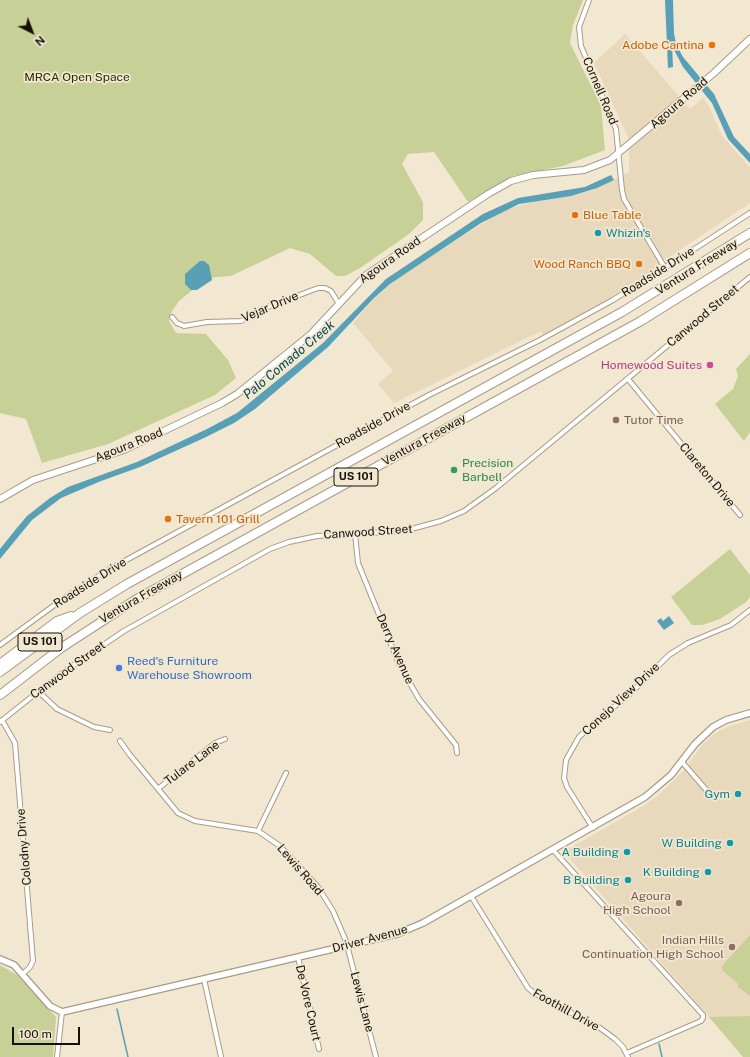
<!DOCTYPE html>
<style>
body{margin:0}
#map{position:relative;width:750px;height:1057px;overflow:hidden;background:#f2e7d1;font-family:"Public Sans",sans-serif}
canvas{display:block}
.north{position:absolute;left:12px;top:12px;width:40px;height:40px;-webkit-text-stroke:3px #f2e7d1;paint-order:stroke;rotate:138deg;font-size:11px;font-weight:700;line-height:16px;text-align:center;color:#151109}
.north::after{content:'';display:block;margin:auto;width:14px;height:18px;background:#151109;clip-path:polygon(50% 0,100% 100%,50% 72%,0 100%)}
.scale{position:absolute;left:12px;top:1027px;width:68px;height:18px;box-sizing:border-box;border:2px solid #151109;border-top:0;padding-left:5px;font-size:12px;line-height:14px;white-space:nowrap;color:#151109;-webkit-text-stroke:3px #f2e7d1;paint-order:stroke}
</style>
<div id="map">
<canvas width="750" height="1057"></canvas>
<div class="north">N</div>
<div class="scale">100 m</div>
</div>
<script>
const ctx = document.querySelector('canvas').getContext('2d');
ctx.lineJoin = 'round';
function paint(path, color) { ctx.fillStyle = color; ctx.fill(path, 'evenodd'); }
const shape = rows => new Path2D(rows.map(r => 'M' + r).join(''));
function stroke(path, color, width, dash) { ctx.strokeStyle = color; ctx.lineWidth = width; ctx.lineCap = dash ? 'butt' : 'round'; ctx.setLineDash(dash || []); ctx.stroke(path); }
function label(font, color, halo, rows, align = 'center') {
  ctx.font = font + ' "Public Sans",sans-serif'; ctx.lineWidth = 3.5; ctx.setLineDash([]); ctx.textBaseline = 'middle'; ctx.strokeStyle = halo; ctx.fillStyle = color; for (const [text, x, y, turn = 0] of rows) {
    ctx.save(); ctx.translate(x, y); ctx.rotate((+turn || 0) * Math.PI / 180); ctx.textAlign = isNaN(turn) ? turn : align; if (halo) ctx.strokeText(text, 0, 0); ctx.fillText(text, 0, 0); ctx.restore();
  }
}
paint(shape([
 [625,34,690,109,703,98,710,108,722,136,750,167,750,203,668,258,663,259,664,261,657,266,657,268,610,298,543,335,541,331,394,403,378,384,393,371,353,323,375,298,398,278,502,211,536,201,590,191,629,172,629,139,594,63],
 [750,720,750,1018,711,1019,565,853,570,848,645,805,659,795,683,771,703,744,714,734,727,727]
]), '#e8d9bc');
paint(shape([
 [0,0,583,0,573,25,570,43,601,106,605,150,563,166,513,176,468,202,434,152,408,154,402,164,423,202,423,220,409,234,360,268,345,276,336,276,310,254,290,248,231,276,215,277,202,282,179,301,169,316,169,321,176,333,206,334,228,360,236,378,215,395,108,444,42,463,26,419,0,413],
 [750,354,750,432,744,441,715,404,733,389,738,376,736,369],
 [730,549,750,575,750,597,746,602,720,619,702,625,692,625,671,597],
 [750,935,750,996,737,986,738,984,722,970,722,966],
 [0,965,17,975,56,1017,53,1057,0,1057],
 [750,1016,750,1057,743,1057,709,1017]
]), '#c7d096');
paint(shape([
 [665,0,673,0,674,33,676,44,683,57,714,94,734,137,750,154,750,163,728,139,712,103,683,67,672,46,673,67,668,68],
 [611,175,614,180,597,188,571,196,519,204,481,223,390,284,374,298,328,347,255,409,234,423,204,438,140,467,101,481,61,498,32,520,0,559,0,549,16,529,27,516,50,498,68,487,137,462,207,429,237,413,323,343,386,279,483,214,518,198,585,187],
 [200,261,204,261,209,265,212,280,197,290,191,290,185,284,185,274],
 [669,616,674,623,664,630,657,621,661,618,663,621]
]), '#58a0b6');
stroke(shape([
 [117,1009,128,1057],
 [659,1044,662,1057]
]), '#58a0b6', 1.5);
const minor = shape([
 [589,0,579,27,581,46,616,129,622,190,624,199,665,268],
 [172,317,177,323,184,326,207,322,241,321,260,310,318,288,325,288,331,291,339,304],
 [628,379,740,515],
 [355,534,358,563,399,664,419,699,456,745,457,753],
 [0,645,64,598,108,570,429,395,540,340,613,300,696,248,750,213],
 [38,691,57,709,94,727,110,730],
 [2,720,15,743,33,961,30,967,23,974],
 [0,722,59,675,124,631,270,549,289,542,317,536,404,531,441,521,464,511,496,488,750,277],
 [120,741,130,755,178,813,195,821,258,831,280,846,318,887,333,911,346,941,376,1057],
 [682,762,709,793],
 [159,788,215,743,225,739],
 [593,828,567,787,564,778,566,760,579,737,594,723,631,693,669,655,688,643,731,625,750,610],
 [258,831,286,773],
 [553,850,703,1015,703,1018,701,1021,627,1053],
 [471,896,528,988,534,993,600,1028,615,1039,623,1047,628,1057],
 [298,957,319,1049],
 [204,979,221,1057],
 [57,1057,62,1012]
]);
const tertiary = shape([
 [0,959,14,965,50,1006,62,1012,397,934,423,923,645,797,671,775,695,744,713,727,726,720,750,713]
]);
const secondary = shape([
 [0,499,33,480,124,450,222,403,237,394,311,334,366,275,488,194,511,181,533,175,584,170,610,160,714,73,750,39]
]);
const motorway = shape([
 [0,664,57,621,71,616],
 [0,672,80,613,127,584,622,312,750,233],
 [0,695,61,648,135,600,641,321,750,253]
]);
stroke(minor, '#a79c87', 6);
stroke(tertiary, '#a79c87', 8);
stroke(secondary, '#a79c87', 8);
stroke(motorway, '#a79c87', 10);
stroke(minor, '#fff', 4);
stroke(tertiary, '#fff', 5.5);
stroke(secondary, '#fff', 6);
stroke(motorway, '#fff', 8);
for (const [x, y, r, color] of [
 [712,45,4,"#e8710a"],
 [575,215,4,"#e8710a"],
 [598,233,4,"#0f9aa8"],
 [639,264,4,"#e8710a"],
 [710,365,4,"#d1479c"],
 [616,420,4,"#8d6e63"],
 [454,470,4,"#2e9e5b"],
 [168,519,4,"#e8710a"],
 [119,668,4,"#3f7fe0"],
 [738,794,4,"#0f9aa8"],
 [730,843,4,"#0f9aa8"],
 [627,852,4,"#0f9aa8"],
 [708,872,4,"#0f9aa8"],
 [628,880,4,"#0f9aa8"],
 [679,903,4,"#8d6e63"],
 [732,947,4,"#8d6e63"]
]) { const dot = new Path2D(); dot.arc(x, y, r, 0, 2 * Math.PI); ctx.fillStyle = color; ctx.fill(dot); stroke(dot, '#f2e7d1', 1.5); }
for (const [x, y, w] of [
 [356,477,44],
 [40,642,44]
]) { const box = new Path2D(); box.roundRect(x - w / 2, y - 9, w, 18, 3); ctx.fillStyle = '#f2e7d1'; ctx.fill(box); stroke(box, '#151109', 1); }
label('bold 11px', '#151109', null, [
 ["US 101",356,477],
 ["US 101",40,642]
]);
label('12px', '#c56008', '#f2e7d1', [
 ["Adobe Cantina",704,45],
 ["Blue Table",583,215,"left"],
 ["Wood Ranch BBQ",631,264],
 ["Tavern 101 Grill",176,519,"left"]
], 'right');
label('12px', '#292d00', '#f2e7d1', [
 ["MRCA Open Space",77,77]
]);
label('12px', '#151109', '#f2e7d1', [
 ["Cornell Road",600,91,67],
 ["Agoura Road",679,103,-41],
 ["Agoura Road",390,260,-35],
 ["Ventura Freeway",697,267,-32],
 ["Roadside Drive",658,272,-32],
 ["Vejar Drive",270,307,-23],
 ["Canwood Street",703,316,-40],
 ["Roadside Drive",373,425,-29],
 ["Ventura Freeway",424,440,-29],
 ["Agoura Road",129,445,-22],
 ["Clareton Drive",707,475,50],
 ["Canwood Street",368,532,-4],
 ["Roadside Drive",90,583,-32],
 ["Ventura Freeway",141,597,-30],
 ["Derry Avenue",395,649,66],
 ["Canwood Street",68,670,-36],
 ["Conejo View Drive",621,699,-43],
 ["Tulare Lane",192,763,-37],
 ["Colodny Drive",24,847,-95],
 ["Lewis Road",300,870,49],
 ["Driver Avenue",370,939,-15],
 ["Lewis Lane",362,1002,75],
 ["De Vore Court",308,1003,77],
 ["Foothill Drive",566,1010,29]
]);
label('12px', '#0d838f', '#f2e7d1', [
 ["Whizin's",606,233,"left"],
 ["Gym",730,794],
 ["W Building",722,843],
 ["A Building",619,852],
 ["K Building",700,872],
 ["B Building",620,880]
], 'right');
label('12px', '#b23c85', '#f2e7d1', [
 ["Homewood Suites",702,365]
], 'right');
label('12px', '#785e54', '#f2e7d1', [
 ["Tutor Time",624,420,"left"],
 ["Agoura",671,896],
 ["High School",671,910],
 ["Indian Hills",724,940],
 ["Continuation High School",724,954]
], 'right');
label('12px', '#27864d', '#f2e7d1', [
 ["Precision",462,463],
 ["Barbell",462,477]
], 'left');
label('12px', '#366cbe', '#f2e7d1', [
 ["Reed's Furniture",127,661],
 ["Warehouse Showroom",127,675]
], 'left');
label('italic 13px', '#004454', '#f2e7d1', [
 ["Palo Comado Creek",289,360,-40]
]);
</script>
